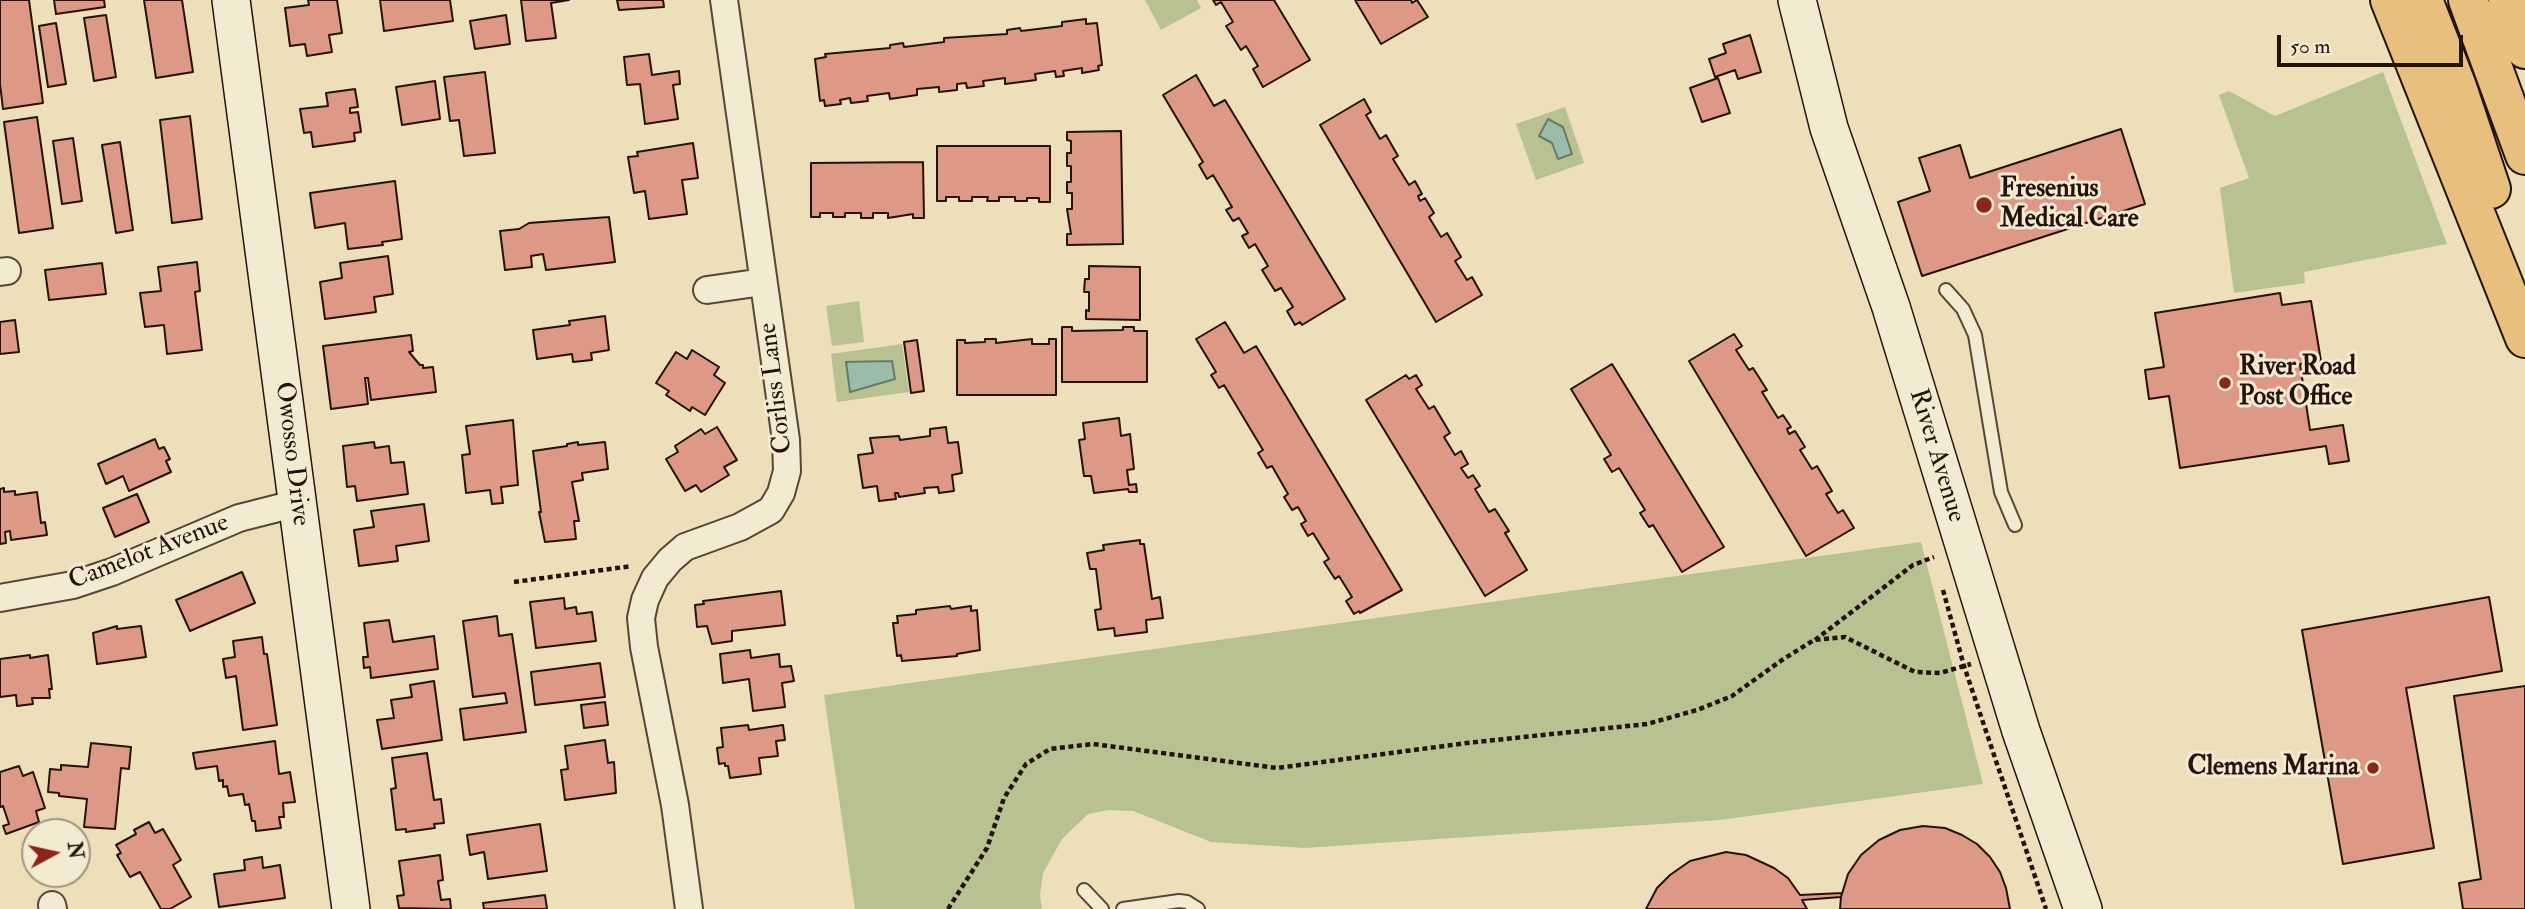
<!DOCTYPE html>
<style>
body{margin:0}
#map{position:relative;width:2525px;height:909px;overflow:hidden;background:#eddfb9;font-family:"IM FELL Double Pica",serif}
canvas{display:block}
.north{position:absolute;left:21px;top:818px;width:70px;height:70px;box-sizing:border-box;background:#f3ead2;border:2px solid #a19482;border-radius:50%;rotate:82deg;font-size:19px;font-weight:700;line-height:28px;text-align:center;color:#25120a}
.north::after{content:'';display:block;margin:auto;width:24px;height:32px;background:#8f2418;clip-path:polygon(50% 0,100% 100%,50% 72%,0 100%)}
.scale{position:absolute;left:2277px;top:35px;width:186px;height:32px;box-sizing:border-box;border:4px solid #25120a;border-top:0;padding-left:9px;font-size:21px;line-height:24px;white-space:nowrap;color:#25120a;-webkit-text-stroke:5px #f3ead2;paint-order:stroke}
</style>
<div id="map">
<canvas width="2525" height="909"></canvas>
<div class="north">N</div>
<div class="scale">50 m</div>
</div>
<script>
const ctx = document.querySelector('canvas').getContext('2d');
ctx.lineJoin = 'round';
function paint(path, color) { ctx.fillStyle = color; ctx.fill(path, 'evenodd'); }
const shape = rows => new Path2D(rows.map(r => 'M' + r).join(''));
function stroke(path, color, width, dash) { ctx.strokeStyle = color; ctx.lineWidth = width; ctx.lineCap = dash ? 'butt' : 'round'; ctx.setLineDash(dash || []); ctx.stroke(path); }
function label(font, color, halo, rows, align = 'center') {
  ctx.font = font + ' "IM FELL Double Pica",serif'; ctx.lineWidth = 6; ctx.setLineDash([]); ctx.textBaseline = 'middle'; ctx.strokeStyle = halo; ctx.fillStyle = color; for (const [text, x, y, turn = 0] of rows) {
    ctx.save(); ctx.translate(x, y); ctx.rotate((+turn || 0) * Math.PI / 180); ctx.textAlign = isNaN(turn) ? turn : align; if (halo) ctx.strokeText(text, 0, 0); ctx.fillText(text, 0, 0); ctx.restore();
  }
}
paint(shape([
 [1145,0,1197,0,1201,8,1161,30],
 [2383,72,2447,244,2304,272,2305,283,2234,293,2220,188,2249,178,2219,95,2229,91,2275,116],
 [1565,107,1584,163,1536,180,1516,124],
 [859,301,864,342,832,346,826,306],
 [902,344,909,392,837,402,831,354],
 [1921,542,1983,784,1720,820,1305,848,1211,842,1133,811,1108,810,1088,814,1062,839,1043,873,1040,895,1042,909,855,909,824,695]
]), '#b7c290');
const water = shape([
 [1548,119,1563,127,1572,154,1558,159,1552,143,1539,136,1548,119],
 [892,361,895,379,850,392,846,362,892,361]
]);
paint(water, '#9abda9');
stroke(water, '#6b7969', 2);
const building = shape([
 [0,0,29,0,43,103,3,109,0,84,0,0],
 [54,0,104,0,105,7,56,14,54,0],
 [144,0,182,0,193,72,156,78,144,0],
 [308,0,337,0,342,33,329,35,332,52,307,56,305,44,290,46,285,8,309,5,308,0],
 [380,0,450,0,453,21,384,31,380,0],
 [521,0,569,0,551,3,556,38,526,41,521,0],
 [617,0,663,0,664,7,619,10,617,0],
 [1213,0,1274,0,1310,60,1263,87,1253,69,1258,66,1246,46,1241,50,1226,26,1233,22,1221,2,1216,5,1213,0],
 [1355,0,1411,0,1412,3,1417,0,1428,17,1381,44,1355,0],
 [106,15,116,77,94,81,84,18,106,15],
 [506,15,510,44,475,49,470,21,506,15],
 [1086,19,1086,24,1097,23,1102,65,1098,66,1099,70,1082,73,1082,68,1063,71,1064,76,1056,77,1055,71,1035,74,1036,80,1005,84,1005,78,983,81,984,86,967,88,966,83,957,84,957,90,939,92,939,87,917,89,917,95,890,99,889,93,867,96,868,101,851,103,850,98,840,100,841,104,825,106,824,100,820,101,815,59,826,57,825,54,890,48,890,45,903,43,904,47,944,42,944,38,1007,34,1007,30,1020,28,1021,31,1062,26,1062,22,1086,19],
 [56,23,66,84,48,87,39,26,56,23],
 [1750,35,1761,72,1738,79,1735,70,1715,77,1709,59,1726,53,1723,44,1750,35],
 [649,54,652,75,679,71,680,84,673,85,678,119,645,124,640,84,627,85,624,57,649,54],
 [485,72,495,153,464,156,459,120,450,121,444,77,485,72],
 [1196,75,1214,106,1225,100,1345,299,1302,325,1300,322,1295,325,1287,311,1293,307,1281,288,1275,291,1262,270,1268,266,1255,244,1249,248,1242,236,1248,233,1239,218,1233,221,1226,210,1232,207,1213,175,1207,179,1199,165,1203,162,1163,95,1196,75],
 [1718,78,1730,113,1702,122,1690,88,1718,78],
 [435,81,440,119,402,125,396,87,435,81],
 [355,89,358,107,350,108,350,113,358,112,361,132,354,133,355,141,313,147,311,132,304,133,300,109,328,106,326,93,355,89],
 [1364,99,1371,112,1366,115,1380,139,1386,135,1398,156,1393,159,1409,185,1415,181,1422,194,1418,196,1420,201,1425,198,1434,213,1429,217,1441,237,1447,233,1461,257,1455,261,1467,280,1472,277,1482,295,1436,322,1320,125,1364,99],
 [190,116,202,219,172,223,160,120,190,116],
 [37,117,53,228,19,233,4,122,37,117],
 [2121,129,2145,204,1922,276,1898,202,1930,191,1919,158,1960,145,1970,178,2121,129],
 [1121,131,1123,244,1067,245,1067,234,1071,234,1067,209,1072,209,1072,193,1067,193,1067,182,1071,182,1071,166,1067,166,1067,153,1071,153,1071,141,1067,140,1067,132,1121,131],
 [73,138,82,201,62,204,53,141,73,138],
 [120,142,133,230,116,233,102,145,120,142],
 [693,143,698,178,682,180,687,214,649,219,645,191,634,193,628,157,638,156,637,152,693,143],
 [937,146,1050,146,1050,202,1039,202,1039,198,1027,198,1027,201,1015,201,1015,197,999,197,999,201,987,201,988,197,972,197,972,201,959,201,959,197,946,197,946,201,937,201,937,146],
 [923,162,924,218,913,218,913,214,888,218,888,213,873,213,873,218,861,218,861,213,845,213,845,217,833,217,833,213,820,213,820,217,811,217,811,163,923,162],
 [395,181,402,239,382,242,383,245,348,249,345,223,315,228,310,193,395,181],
 [609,217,615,262,546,270,543,254,531,256,532,267,505,270,500,231,519,229,529,223,609,217],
 [388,256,393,294,374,297,376,312,325,319,320,282,342,278,340,263,388,256],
 [197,262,200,291,195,292,202,350,167,354,164,325,145,327,140,293,161,291,158,267,197,262],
 [102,263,106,294,49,300,45,270,102,263],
 [1089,266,1140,267,1140,320,1086,319,1086,310,1089,311,1089,292,1084,292,1085,279,1089,279,1089,266],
 [2280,293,2282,305,2311,301,2321,361,2300,364,2310,430,2343,425,2349,461,2329,464,2326,446,2180,468,2169,396,2149,399,2145,370,2164,367,2155,313,2280,293],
 [605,316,609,350,591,353,592,360,573,362,572,354,537,359,533,330,570,325,569,321,605,316],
 [15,320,19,352,0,354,0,322,15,320],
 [1225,322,1244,353,1256,346,1402,590,1360,613,1359,611,1354,614,1346,601,1352,597,1339,576,1335,579,1324,562,1329,559,1313,533,1308,536,1301,524,1306,521,1298,507,1292,510,1284,497,1288,494,1272,466,1267,468,1258,453,1263,450,1224,385,1219,388,1211,375,1216,372,1196,339,1225,322],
 [1062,327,1072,327,1072,331,1123,330,1123,327,1134,327,1134,331,1147,331,1147,382,1062,382,1062,327],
 [1734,334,1742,346,1736,350,1749,370,1753,368,1767,390,1762,392,1778,418,1783,415,1791,427,1787,429,1789,434,1795,431,1805,447,1800,450,1812,469,1817,466,1832,491,1826,494,1838,513,1843,510,1854,528,1806,556,1689,361,1734,334],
 [411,335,413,351,409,352,420,365,423,365,423,368,433,367,436,392,371,400,368,378,365,378,368,404,331,409,323,346,411,335],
 [985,339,996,339,996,343,1032,339,1032,344,1049,344,1049,339,1056,339,1056,395,957,395,957,340,965,340,965,343,985,342,985,339],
 [917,340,924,391,911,393,904,342,917,340],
 [692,350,719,367,714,375,725,383,705,415,692,407,690,411,666,395,669,391,656,383,676,352,687,359,692,350],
 [1612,364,1724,547,1682,572,1653,525,1649,527,1640,513,1645,510,1619,468,1612,472,1604,459,1611,455,1571,389,1612,364],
 [1406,375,1409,379,1416,375,1422,385,1416,389,1429,409,1434,406,1450,433,1444,437,1455,455,1461,451,1468,464,1461,468,1468,478,1473,475,1480,486,1475,489,1489,512,1495,509,1509,531,1505,533,1527,570,1485,596,1366,400,1406,375],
 [1119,418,1121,436,1130,434,1134,469,1127,470,1129,485,1136,484,1137,492,1129,492,1128,489,1094,493,1091,476,1084,476,1079,440,1085,439,1083,423,1119,418],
 [513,420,518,485,501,487,503,503,492,504,490,490,466,493,462,455,470,454,466,426,513,420],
 [717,427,737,460,724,467,729,475,701,492,696,485,685,491,666,459,678,452,675,446,701,429,705,434,717,427],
 [946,427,948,443,958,442,962,473,952,475,954,491,939,493,938,487,924,488,925,493,899,497,898,493,895,493,896,499,879,501,877,486,863,488,858,455,873,453,870,438,899,436,900,440,930,436,930,429,946,427],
 [155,439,159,449,164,447,170,459,166,461,171,472,129,491,123,476,106,484,98,464,155,439],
 [374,442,375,448,389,446,391,463,404,462,408,494,357,501,355,486,347,487,343,446,374,442],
 [578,442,578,445,605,442,608,469,582,473,583,480,572,482,579,521,574,521,576,539,545,542,539,512,541,512,533,451,567,446,567,444,578,442],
 [4,488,4,492,15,491,15,495,37,492,41,523,45,522,47,535,11,540,10,531,5,532,6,543,0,544,0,489,4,488],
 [137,494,149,522,115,537,103,508,137,494],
 [424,504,429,541,396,546,398,561,359,566,354,530,374,527,371,511,424,504],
 [1140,540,1140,544,1144,544,1152,599,1160,597,1163,618,1146,620,1147,632,1115,636,1114,628,1098,630,1095,610,1101,609,1096,569,1090,569,1087,553,1104,550,1103,545,1140,540],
 [242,572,255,603,190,631,176,600,242,572],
 [781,591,785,625,732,631,732,641,712,644,707,626,697,627,695,605,704,604,703,601,781,591],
 [2489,597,2502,671,2406,688,2434,848,2343,864,2302,630,2489,597],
 [564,598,565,609,576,607,577,614,592,612,596,641,536,648,530,602,564,598],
 [950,606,951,609,971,606,971,611,977,610,980,650,957,654,957,656,902,661,901,655,897,656,893,623,898,623,897,616,916,614,916,610,950,606],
 [497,616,499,636,512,634,526,732,464,740,460,709,507,703,505,693,473,697,463,621,497,616],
 [389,620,393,642,434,636,438,669,371,678,370,667,364,668,363,657,368,657,364,623,389,620],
 [117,626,117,629,141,626,146,657,97,664,93,633,117,626],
 [262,637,264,654,267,654,277,725,243,730,236,676,226,678,223,659,235,657,233,641,262,637],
 [750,650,751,658,779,654,780,667,791,666,794,681,782,683,785,707,753,711,749,679,723,683,720,654,750,650],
 [30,655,30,658,48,655,52,689,49,689,50,698,32,698,33,704,17,706,16,695,0,697,0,659,30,655],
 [600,663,605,697,535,705,531,672,600,663],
 [434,681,442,740,382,749,377,720,394,718,391,700,412,697,410,685,434,681],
 [2525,686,2525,909,2463,909,2459,883,2481,879,2454,696,2525,686],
 [605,702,608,725,584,728,581,705,605,702],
 [748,725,749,730,783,725,785,740,776,741,778,756,759,758,761,774,730,778,728,766,725,766,725,763,719,764,717,748,723,747,721,728,748,725],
 [605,740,608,763,614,762,616,793,565,800,561,770,568,769,565,746,605,740],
 [275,741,279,774,290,772,295,802,283,803,284,817,279,817,281,828,256,831,255,821,252,821,249,804,245,805,243,794,229,796,227,786,223,787,223,780,219,781,217,766,196,769,193,753,275,741],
 [91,743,131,747,129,769,121,768,115,829,84,827,87,799,59,796,59,793,48,792,50,769,61,770,61,765,88,767,91,743],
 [427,753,434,800,441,799,444,823,434,824,435,828,406,832,406,829,396,830,391,789,396,788,392,758,427,753],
 [19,766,23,776,33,772,45,808,36,811,39,822,6,834,3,826,9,824,3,806,0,807,0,772,19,766],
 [149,822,155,833,163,829,181,860,173,865,191,897,170,909,161,909,140,872,130,877,117,855,121,853,116,845,136,834,134,830,149,822],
 [540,824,547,871,488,879,484,852,470,855,467,835,540,824],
 [1923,826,1945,828,1962,835,1977,844,1990,857,2000,872,2006,888,2010,909,1840,909,1841,897,1848,874,1861,855,1879,840,1900,830,1923,826],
 [1726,852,1746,855,1774,868,1788,878,1800,895,1842,893,1841,897,1802,900,1807,909,1646,909,1657,888,1670,875,1690,861,1726,852],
 [440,855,443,880,438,881,441,900,450,899,451,909,399,908,397,896,404,895,399,861,440,855],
 [262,857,263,868,280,865,285,898,219,907,214,874,245,870,244,860,262,857],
 [545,895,547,909,484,909,483,903,545,895]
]);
paint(building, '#dd9886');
stroke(building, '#25120a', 2);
const lane = shape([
 [1946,290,1963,309,1975,335,2001,492,2015,525],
 [1084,890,1102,909],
 [1123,909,1179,901,1187,902,1198,909]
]);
const street = shape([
 [0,272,7,271],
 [707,290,763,282],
 [0,598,73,585,112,572,239,518,298,503],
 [52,905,53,909],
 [689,909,675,805,644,647,641,618,645,600,655,578,670,560,685,547,740,527,771,510,781,493,787,471,786,440,724,0]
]);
const secondary = shape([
 [231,0,351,909],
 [1797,0,1829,128,1891,307,2021,731,2083,909]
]);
const highway = shape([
 [2390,0,2525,338],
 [2423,0,2457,87,2491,189],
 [2468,0,2525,155],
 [2508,0,2525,49]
]);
stroke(lane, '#574536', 16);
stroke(street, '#574536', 30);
stroke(secondary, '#25120a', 40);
stroke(highway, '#25120a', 42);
stroke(shape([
 [514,582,632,566],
 [1943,590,1964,666,2046,909],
 [1815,640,1913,565,1934,557],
 [948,909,987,848,1004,798,1026,764,1050,749,1093,744,1277,768,1467,743,1647,724,1697,710,1732,696,1782,660,1814,640,1845,637,1915,672,1940,673,1971,664]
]), '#25120a', 4.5, [5, 3.5]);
stroke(lane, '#f3ead2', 12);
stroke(street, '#f3ead2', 26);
stroke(secondary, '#f3ead2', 37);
stroke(highway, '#e6c07c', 38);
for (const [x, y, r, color] of [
 [1984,205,9,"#8f2418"],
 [2225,383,7,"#8f2418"],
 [2373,768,7,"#8f2418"]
]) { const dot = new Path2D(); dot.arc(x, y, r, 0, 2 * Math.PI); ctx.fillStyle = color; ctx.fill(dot); stroke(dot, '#f3ead2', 2.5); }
label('bold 26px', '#25120a', '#f3ead2', [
 ["Fresenius",2000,190],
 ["Medical Care",2000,220],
 ["River Road",2239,368],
 ["Post Office",2239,398],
 ["Clemens Marina",2359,768,"right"]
], 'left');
label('26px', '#25120a', '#f3ead2', [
 ["Corliss Lane",777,388,-97],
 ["Owosso Drive",291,454,83],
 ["River Avenue",1936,456,73],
 ["Camelot Avenue",149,553,-21]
]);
</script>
